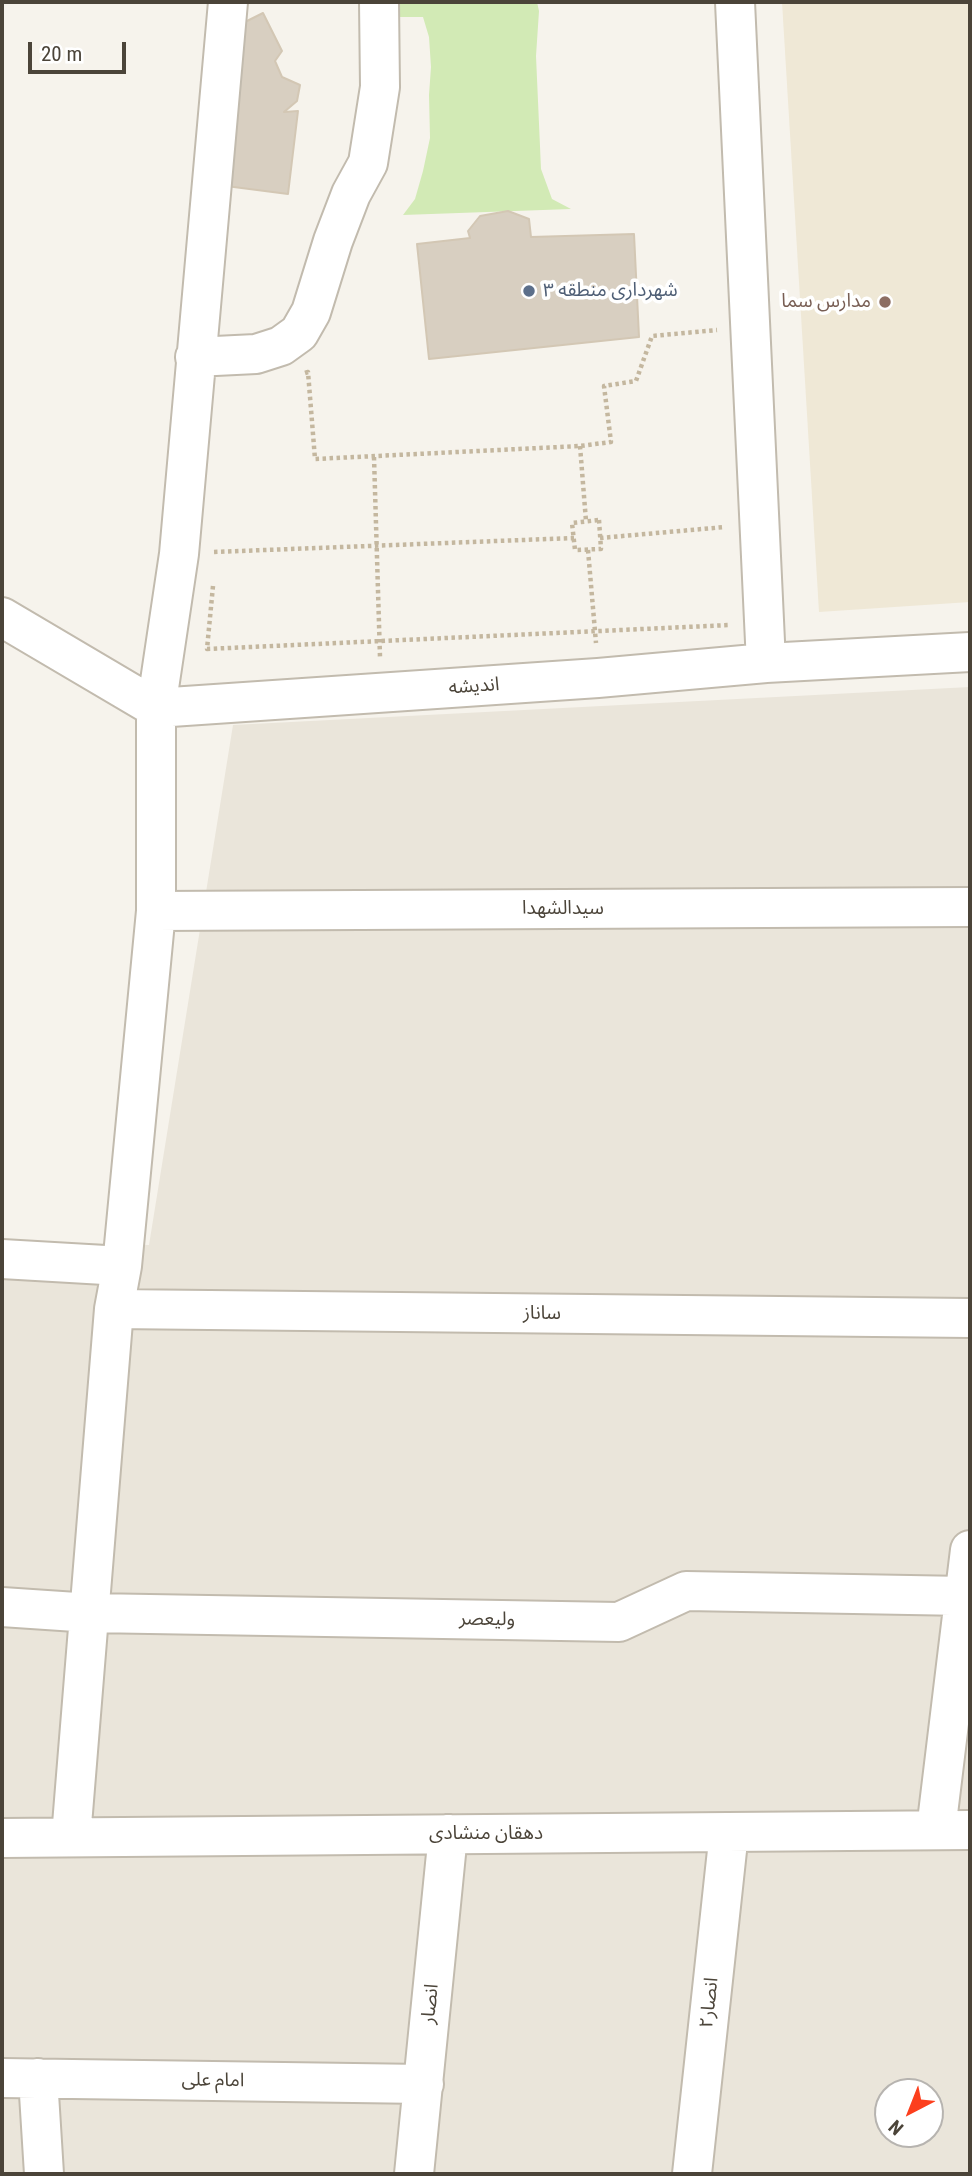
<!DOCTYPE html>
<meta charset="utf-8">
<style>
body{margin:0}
#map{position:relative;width:972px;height:2176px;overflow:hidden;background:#f6f3ec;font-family:"Roboto Condensed",sans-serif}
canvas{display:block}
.frame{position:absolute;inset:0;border:4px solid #4b4439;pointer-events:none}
.north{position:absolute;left:874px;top:2078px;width:70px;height:70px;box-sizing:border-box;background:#fff;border:2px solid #b7b4b0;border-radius:50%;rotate:222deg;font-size:19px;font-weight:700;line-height:28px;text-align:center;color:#4b4439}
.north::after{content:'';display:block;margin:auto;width:24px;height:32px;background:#fc3f1d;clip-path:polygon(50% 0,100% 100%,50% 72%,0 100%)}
.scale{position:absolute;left:28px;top:42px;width:98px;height:32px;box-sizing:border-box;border:4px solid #4b4439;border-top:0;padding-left:9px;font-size:21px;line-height:24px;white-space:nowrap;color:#4b4439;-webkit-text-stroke:5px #fff;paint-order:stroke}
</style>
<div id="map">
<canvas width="972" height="2176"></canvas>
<div class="frame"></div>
<div class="north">N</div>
<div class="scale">20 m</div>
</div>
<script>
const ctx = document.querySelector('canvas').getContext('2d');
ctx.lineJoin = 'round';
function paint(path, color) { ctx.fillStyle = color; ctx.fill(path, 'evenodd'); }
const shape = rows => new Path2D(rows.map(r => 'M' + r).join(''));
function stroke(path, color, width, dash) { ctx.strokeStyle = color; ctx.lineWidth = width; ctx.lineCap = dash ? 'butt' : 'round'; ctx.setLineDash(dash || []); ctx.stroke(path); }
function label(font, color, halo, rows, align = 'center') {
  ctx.font = font + ' "Roboto Condensed","Noto Sans Arabic",sans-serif'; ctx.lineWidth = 7; ctx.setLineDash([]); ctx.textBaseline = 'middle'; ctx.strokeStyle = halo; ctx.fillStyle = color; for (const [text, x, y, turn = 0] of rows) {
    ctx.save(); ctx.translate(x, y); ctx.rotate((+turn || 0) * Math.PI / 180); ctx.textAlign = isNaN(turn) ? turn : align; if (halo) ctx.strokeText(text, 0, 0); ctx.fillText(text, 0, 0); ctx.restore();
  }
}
paint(shape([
 [970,687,970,2174,2,2174,2,1241,149,1245,233,725],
 [888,2092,930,2092,930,2134,888,2134]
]), '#eae5da');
paint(shape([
 [782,2,970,2,970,602,819,612]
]), '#efe8d6');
paint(shape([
 [392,2,537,2,539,11,536,56,541,169,552,199,571,209,403,215,415,199,423,171,430,138,429,95,431,67,429,37,423,17,393,17]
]), '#d2eab5');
const building = shape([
 [263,13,282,51,275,61,282,77,300,85,297,101,284,112,298,111,288,194,226,186,239,25,263,13],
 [508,211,529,219,531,237,634,234,639,337,429,359,417,244,470,238,468,231,480,216,508,211]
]);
paint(building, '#d8cfc1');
stroke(building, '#d3c7b4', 2);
const minor = shape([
 [735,2,766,663],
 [195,357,256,354,281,346,299,333,311,312,333,241,351,194,368,163,380,87,379,2],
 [2,617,156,708,598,678,766,663,970,652],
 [156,911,970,907],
 [2,1259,122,1266],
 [114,1309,970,1318],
 [2,1607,91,1613,619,1622,686,1591,965,1596],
 [936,1830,970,1550],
 [71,1837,114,1309,122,1266,156,911,156,708,179,554,228,2],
 [2,1838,970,1830],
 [2,2078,424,2084],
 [38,2078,44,2174],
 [414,2174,448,1834],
 [692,2174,729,1832]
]);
stroke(minor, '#c2bbae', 42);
stroke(shape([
 [305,373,308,372,315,459,580,446,611,442,604,386,636,381,652,336,717,330],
 [580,446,586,521],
 [374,457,380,657],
 [599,520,601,549,575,550,572,523,599,520],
 [600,538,725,527],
 [588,550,596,643],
 [214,552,574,538],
 [213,586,207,649,730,625]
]), '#c4b79f', 4.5, [3.5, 3.5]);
stroke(minor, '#fff', 38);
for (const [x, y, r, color] of [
 [529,291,7,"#5c6f8a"],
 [885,302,7,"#8d6e63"]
]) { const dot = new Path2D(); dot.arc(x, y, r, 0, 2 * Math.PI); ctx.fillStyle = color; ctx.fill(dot); stroke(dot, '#fff', 2.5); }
label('19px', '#4e5e75', '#fff', [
 ["شهرداری منطقه ۳",543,291]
], 'left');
label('19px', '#785e54', '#fff', [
 ["مدارس سما",871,302]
], 'right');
label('19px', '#4b4439', '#fff', [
 ["اندیشه",474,687,-4],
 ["سیدالشهدا",563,909],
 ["ساناز",542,1314,1],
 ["ولیعصر",487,1620,1],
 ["دهقان منشادی",486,1834],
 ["انصار۲",710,2003,-84],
 ["انصار",431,2004,-84],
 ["امام علی",213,2081,1]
]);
</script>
